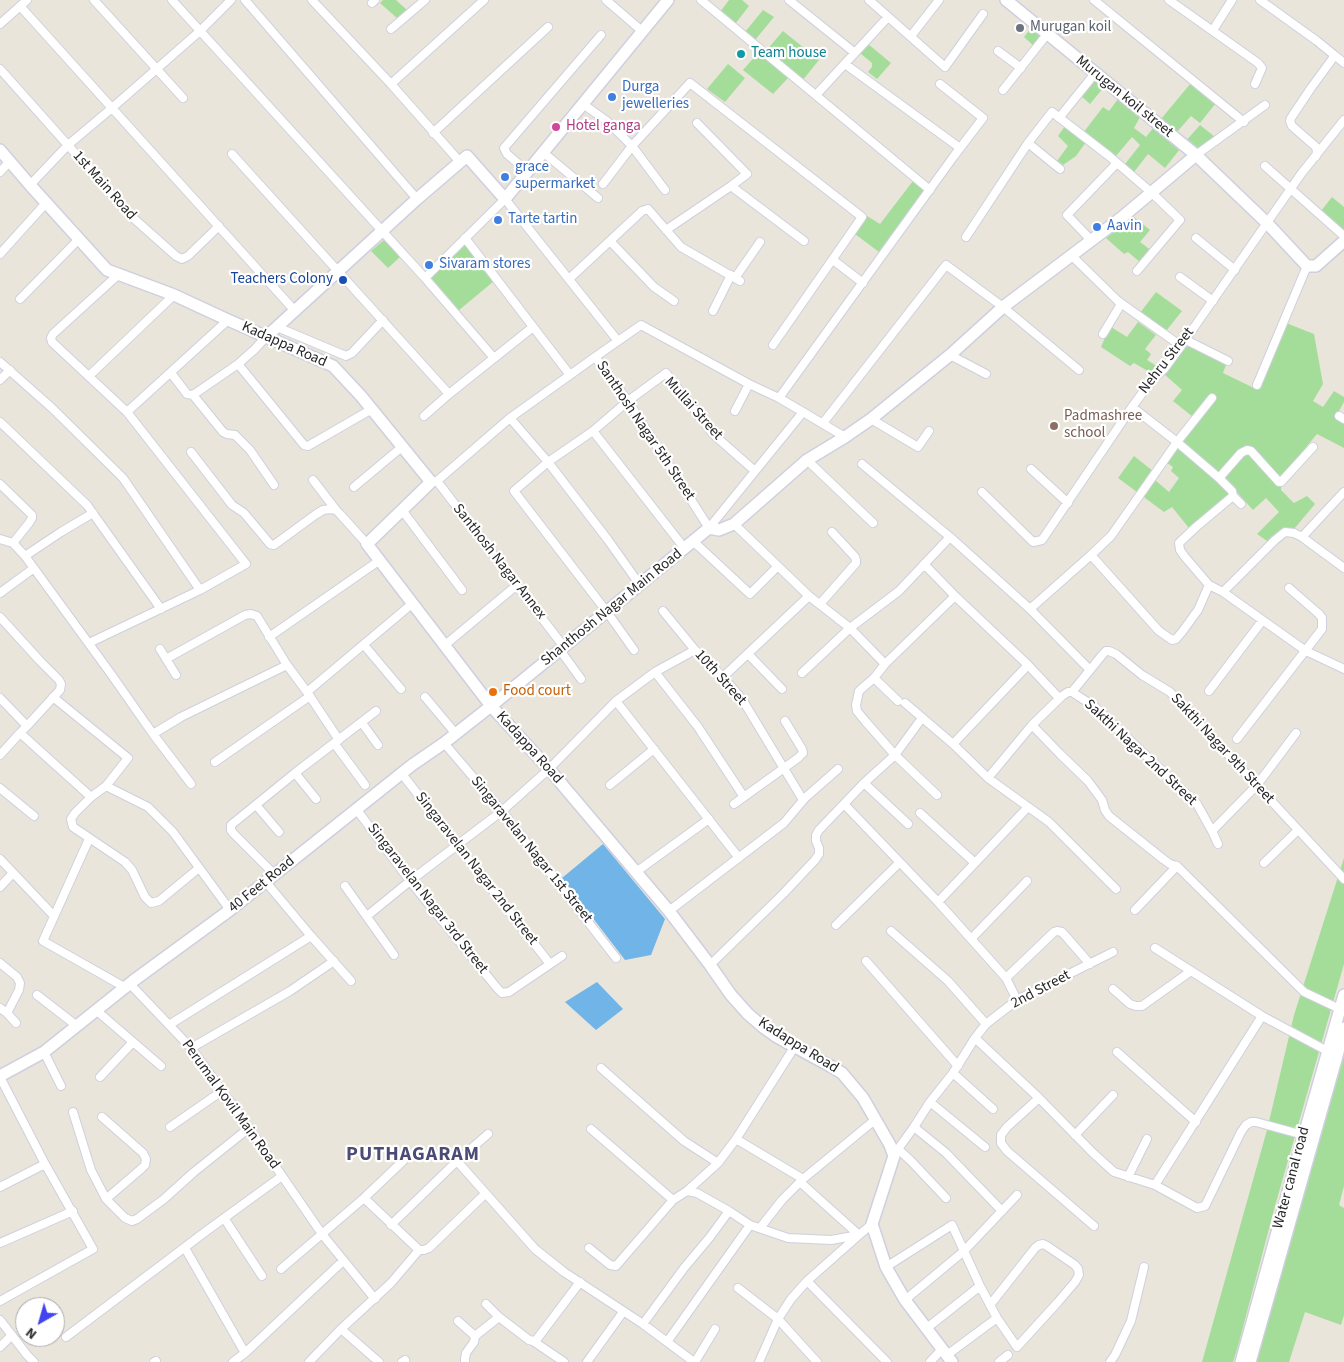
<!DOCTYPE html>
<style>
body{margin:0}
#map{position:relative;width:1344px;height:1362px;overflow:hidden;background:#e9e5da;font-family:"Source Sans 3",sans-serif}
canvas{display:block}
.north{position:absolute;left:15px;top:1297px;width:50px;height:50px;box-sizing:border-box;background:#fff;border:1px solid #a9a9a9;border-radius:50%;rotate:218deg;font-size:14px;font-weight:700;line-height:20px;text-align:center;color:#272727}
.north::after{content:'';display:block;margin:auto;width:18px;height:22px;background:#4144ef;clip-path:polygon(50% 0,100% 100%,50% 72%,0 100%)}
</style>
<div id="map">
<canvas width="1344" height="1362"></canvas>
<div class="north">N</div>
</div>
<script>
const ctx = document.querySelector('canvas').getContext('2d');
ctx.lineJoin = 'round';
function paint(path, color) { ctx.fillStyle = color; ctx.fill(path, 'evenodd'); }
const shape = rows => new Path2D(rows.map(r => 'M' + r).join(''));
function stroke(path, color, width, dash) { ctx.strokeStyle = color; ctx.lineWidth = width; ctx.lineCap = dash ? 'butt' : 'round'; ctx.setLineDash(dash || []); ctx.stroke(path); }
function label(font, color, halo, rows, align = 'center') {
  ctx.font = font + ' "Source Sans 3",sans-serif'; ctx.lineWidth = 4.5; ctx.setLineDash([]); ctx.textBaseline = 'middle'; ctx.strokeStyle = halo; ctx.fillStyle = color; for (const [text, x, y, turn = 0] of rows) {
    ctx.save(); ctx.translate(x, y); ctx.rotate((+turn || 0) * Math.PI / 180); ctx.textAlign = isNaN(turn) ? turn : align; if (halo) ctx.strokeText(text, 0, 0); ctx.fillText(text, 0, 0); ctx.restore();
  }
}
paint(shape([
 [383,0,396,0,408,11,398,19,380,3],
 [729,0,742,0,749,6,735,24,720,12],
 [763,10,774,17,755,40,745,32],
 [1032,27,1044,36,1035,47,1024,37],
 [783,31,819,60,802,81,765,52],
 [868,44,891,63,877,79,868,72,872,67,872,63,860,53],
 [758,53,788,78,773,94,743,70],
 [728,64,745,78,725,102,707,89],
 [1092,79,1104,87,1090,104,1080,95],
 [1191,83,1216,103,1200,123,1191,116,1177,132,1161,119],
 [1118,99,1140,117,1134,128,1146,137,1154,127,1180,149,1165,168,1148,154,1134,172,1125,164,1140,145,1132,137,1115,157,1083,133,1103,107,1109,111],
 [1200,125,1215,137,1195,151,1185,142],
 [1065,126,1086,142,1076,156,1063,165,1057,161,1068,146,1058,136],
 [913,181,924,191,879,252,855,234,867,216,880,224],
 [1332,197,1344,207,1344,231,1321,211],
 [1134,217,1150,230,1140,242,1152,251,1141,263,1128,252,1124,254,1106,238],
 [384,240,400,257,388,268,371,251],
 [465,243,494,281,458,311,429,279],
 [1156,292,1182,311,1166,331,1140,313],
 [1138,322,1156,335,1145,349,1151,354,1147,360,1160,368,1153,374,1134,363,1130,366,1101,347,1106,335,1111,327,1127,337],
 [1286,323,1314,334,1323,384,1313,401,1323,407,1334,391,1344,397,1344,402,1339,411,1344,414,1344,448,1317,434,1281,477,1281,490,1294,503,1307,496,1315,504,1294,529,1273,545,1257,534,1279,512,1266,498,1253,510,1235,490,1189,528,1172,507,1164,512,1118,478,1134,456,1158,475,1155,480,1169,492,1179,478,1171,471,1173,467,1167,463,1198,421,1173,401,1182,390,1164,374,1168,371,1187,344,1226,365,1223,373,1256,389,1261,388],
 [1344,858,1344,964,1275,1206,1238,1346,1233,1362,1202,1362,1267,1130,1294,1015],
 [1344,1050,1344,1186,1339,1205,1344,1208,1344,1315,1341,1325,1305,1312,1289,1362,1256,1362]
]), '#a4dd99');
paint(shape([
 [603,844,665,919,651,955,625,960,562,878],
 [597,982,623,1009,596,1030,565,1002]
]), '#71b4e7');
const street = shape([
 [94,0,183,98],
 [172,0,425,278,494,358],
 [245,0,417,199],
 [312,0,391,84,460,162],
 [606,0,642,31],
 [701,0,930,190],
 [789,0,855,53],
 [869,0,945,67,983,14],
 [1094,0,1244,122],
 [1169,0,1258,63,1262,68,1255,84],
 [1260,0,1317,41,1333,54,1333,58,1311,88,1291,118,1290,121,1292,126,1316,147,1317,152,1316,156],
 [372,3,375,0],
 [20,6,295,311],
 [0,24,27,0],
 [391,29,425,0],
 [1213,30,1232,0],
 [911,36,939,0],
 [998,51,1021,68],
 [1333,54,1344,63],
 [845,64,960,148],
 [0,69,131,216,176,256,182,259,188,256,219,226],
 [391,84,484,0],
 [1003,90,1048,33],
 [816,95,888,17],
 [583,104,608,122,632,146,690,83,862,217,773,345],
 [1059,118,1096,72],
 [433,133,548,27],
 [1028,143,1060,169],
 [544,153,598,198],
 [232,154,449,394],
 [1196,155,1265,105],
 [1265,166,1344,236],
 [0,172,10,161],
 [528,172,507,154,504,148,601,35],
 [603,184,632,146,665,190],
 [30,185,68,145,112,108,200,31,231,0],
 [731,186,804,241],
 [666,230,731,186,747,174,697,123],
 [966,237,1028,143,1052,112,1109,156,1152,193,1180,220,1137,271],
 [465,238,570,375],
 [1196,238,1235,270],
 [1091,240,1067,215,1117,163],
 [610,241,654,287,674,301],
 [0,254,46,203],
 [1071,255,1118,301,1181,346],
 [833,260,863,283],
 [1180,277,1213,301],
 [425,278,505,199,618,341,595,357,628,401,709,528,803,412,845,437],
 [735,278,760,242],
 [569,279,642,211,648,209,681,247,740,281],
 [20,299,79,239],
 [713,311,731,275],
 [277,327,346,356,352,353,383,320],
 [1103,334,1121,304],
 [1186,340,1228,361],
 [618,341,641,325,749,384,779,398,803,412],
 [950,355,986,374],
 [0,362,52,408,123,478,200,590],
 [238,364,304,445,308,446,372,409],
 [171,373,187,394,193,395,238,364,255,349,266,337],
 [89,376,174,295],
 [0,380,10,370],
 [1257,385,1307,266],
 [193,395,223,432,227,434,235,435,250,450,274,485],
 [779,398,954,156,983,118,940,84],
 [1132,407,1177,442,1219,478,1232,491,1233,496,1196,527,1179,543,1180,550,1185,557,1209,585,1223,592,1306,651,1344,669],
 [735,411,749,384],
 [127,412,228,320],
 [424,416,449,394,533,327],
 [1339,416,1344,419],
 [510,418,548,462,608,540,640,585],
 [871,419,918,447,929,431],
 [0,422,87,505,161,609],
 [823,423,946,265,1003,307,1079,370],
 [593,431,685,549],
 [191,452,232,505,244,513,270,544,274,545,315,515,323,510,331,509,336,510,340,514,367,544],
 [807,460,873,523],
 [862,464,950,537,1030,609,1089,669],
 [1031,469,1068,503],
 [1219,478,1241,453,1247,450,1251,451,1279,482,1281,482,1313,447],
 [313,480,336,510],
 [437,481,510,418,595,357],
 [431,482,437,481,564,647],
 [0,484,32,515,32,518,29,523,13,543],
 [354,487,403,446],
 [982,492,1033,542,1042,540,1132,407,1152,380,1164,369,1181,346,1301,174,1344,120],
 [1233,496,1241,504],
 [402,510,462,590],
 [734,524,809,596,850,628,885,664],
 [1302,537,1344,492],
 [0,539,13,543,25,556,111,674,153,734,191,784],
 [694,542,750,594,778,566],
 [1091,555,1159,631,1172,640,1176,639,1182,632,1198,610,1209,585],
 [25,556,61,532,93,513],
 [924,564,955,596,1028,665,1059,698],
 [1223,592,1275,540,1285,532,1294,533,1302,537,1344,568],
 [0,593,34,568],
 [820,604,856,563,856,560,855,557,832,532],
 [1030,609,1091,555,1111,536,1177,442,1212,398],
 [663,611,695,650,723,677,742,699,803,800],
 [0,617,40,661,59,680,61,684,60,690,27,726],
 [269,637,380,560],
 [89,643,200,590,246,564,127,412,52,342,51,338,53,334,119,274],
 [364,645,401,689],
 [445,645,517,585],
 [160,649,176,675],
 [560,650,581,679],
 [634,650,607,612,514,491,548,462,593,431,628,401,666,373,713,434,755,471],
 [748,654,782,689],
 [166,659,245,615,251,614,257,616,287,665],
 [655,672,698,727,744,797],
 [802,673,850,628,899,591,950,537],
 [723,677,809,596],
 [874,678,898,701],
 [1209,691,1262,621],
 [1072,692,1095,707,1197,804,1212,831,1218,844],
 [53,697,128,758,106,786,91,797,75,813,71,819,73,827,125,862,132,870,145,897,151,903,159,901,199,868],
 [425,697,456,734],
 [0,698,27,726,20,733,91,797],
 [616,701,739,858],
 [905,703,953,744,988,778,1049,822,1116,889],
 [362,723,378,745],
 [1032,725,1060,754,1088,781,1102,800,1105,810,1109,816,1163,859,1170,864,1177,866,1304,992,1342,1010],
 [153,734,181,717,287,665,307,692],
 [1237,739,1322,629,1322,618,1319,614,1289,588],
 [339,740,307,692,413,603],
 [334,743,365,785],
 [444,743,502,811,616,958],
 [953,744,1028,665],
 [0,755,20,733],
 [215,762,310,696],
 [295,773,316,799],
 [402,774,550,964],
 [988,778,1032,725,1062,696,1068,692,1072,692,1103,654,1106,651,1109,651,1116,654,1142,675,1170,692,1344,879],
 [864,783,908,824],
 [610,785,654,749],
 [106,786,148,807,173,832,230,910],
 [0,788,34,816],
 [937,795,895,755,866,722,857,711,856,705,859,691,874,678,885,664,955,596],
 [734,804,798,758,803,753,802,749,785,721],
 [844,804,938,902,1006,978,1017,1000],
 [256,805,279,832],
 [357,810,410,881,497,988,502,993,509,992,562,956],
 [920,813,975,863],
 [1212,831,1257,785,1296,733],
 [89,839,43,941,126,988],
 [0,859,54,916],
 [1264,863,1298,830],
 [636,872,709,819],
 [274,874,233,833,231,830,231,825,295,773,376,711],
 [265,881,311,936,351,981],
 [345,886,394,955],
 [0,887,13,873],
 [938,902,1028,807],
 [1135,910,1177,866],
 [669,911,784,823,805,798,838,769],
 [367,916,410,881,502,811,549,769,616,701,655,672,695,650],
 [836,925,899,863],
 [891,931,948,981,986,1024],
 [971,939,1027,881],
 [1155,948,1262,1016,1331,1053],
 [866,961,958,1066],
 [0,963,17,977,20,983,19,990,7,1013],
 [710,965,783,894,815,860,819,854,819,848,816,841,816,835,819,830,864,783,895,755,922,718],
 [1006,978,1054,932,1057,931,1062,932,1090,964],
 [130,984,191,1048,249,1128,322,1234,375,1299],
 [1113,989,1130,1004,1136,1006,1142,1006,1191,971],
 [37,995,77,1026],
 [0,1008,7,1013,16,1023],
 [97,1011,161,1066],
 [169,1025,311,936],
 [975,1038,1039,1098,1093,1153,1114,1172,1155,1185,1197,1208,1205,1206,1241,1132,1246,1125,1251,1122,1256,1122,1307,1136],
 [191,1048,290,991,334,961],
 [44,1052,61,1086],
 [1117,1052,1196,1122],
 [601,1068,684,1141,718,1163],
 [953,1073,993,1109],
 [0,1077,45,1164,93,1249,0,1301],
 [100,1077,133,1042],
 [1039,1098,1007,1127,1001,1135,1001,1143,1007,1151,1094,1226],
 [930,1102,985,1147],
 [73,1112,91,1170,106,1199,125,1218,132,1221,137,1219,164,1199,194,1172,249,1128],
 [102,1117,143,1153,146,1159,145,1165,141,1169,106,1199],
 [170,1127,222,1091],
 [914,1127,946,1153,1002,1211],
 [591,1129,673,1200,687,1191,697,1193,729,1211,750,1225,788,1238,831,1240,859,1235,872,1224],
 [488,1134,457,1161,535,1249,564,1272,643,1324,694,1362],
 [1075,1135,1113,1095],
 [736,1139,803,1179],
 [898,1149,911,1161,946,1198],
 [894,1156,898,1149,914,1127,930,1102,953,1073,975,1038,986,1024,1017,1000,1113,952],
 [1128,1177,1147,1139],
 [1155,1185,1262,1016],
 [0,1187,45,1164],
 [687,1191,718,1163,736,1139,795,1046],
 [364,1198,419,1250,424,1250,429,1248,485,1194],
 [224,1218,262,1276],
 [391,1225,457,1161],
 [760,1228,782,1200,803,1179,876,1119],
 [0,1243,73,1211],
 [185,1248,245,1353],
 [589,1248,610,1265,616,1266,673,1200],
 [886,1267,952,1225,964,1251,1017,1195],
 [281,1269,364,1198,403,1161],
 [807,1281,887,1362],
 [738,1288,778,1319,817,1362],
 [905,1300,964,1251,980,1286,997,1318,1017,1347,1058,1302,1075,1282,1079,1275,1078,1269,1075,1265,1047,1246,1043,1244,1039,1245,1035,1248,990,1305],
 [486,1304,499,1317,529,1340,533,1341,537,1339,580,1282],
 [0,1320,27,1355,34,1362],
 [458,1321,475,1336,474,1342,466,1353,465,1359,465,1362],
 [643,1324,684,1268,710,1237,729,1211],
 [927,1328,980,1286],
 [341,1329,379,1362],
 [475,1336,499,1317],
 [66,1337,205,1232,282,1176],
 [533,1341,564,1362],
 [667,1342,750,1225],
 [0,1347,12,1335],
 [947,1355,997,1318],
 [154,1362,156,1361],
 [233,1362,245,1353,343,1261],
 [309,1362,341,1329,391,1283,419,1250],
 [402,1362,405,1360],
 [587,1362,623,1312],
 [695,1362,715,1329],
 [759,1362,778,1319,791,1299,807,1281,859,1235,800,1182],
 [930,1362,942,1349],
 [999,1362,1008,1355],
 [1110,1362,1115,1355,1131,1321,1144,1267]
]);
const secondary = shape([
 [1006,0,1196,155],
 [0,150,30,185,107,270,174,295,228,320,333,366,361,396,431,482,367,544,491,706,549,769,669,911,710,965,731,995,748,1014,763,1027,777,1037,832,1067,842,1073,863,1098,890,1145,894,1156,872,1224,886,1267,905,1300,952,1362],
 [266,337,417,199,467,156,505,199,668,0],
 [0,1076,44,1052,133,981,230,910,412,765,444,743,491,706,709,528,719,530,734,524,807,460,845,437,871,419,950,355,1003,307,1121,218,1196,155,1267,223,1307,266,1316,266,1344,241],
 [1241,1362,1304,1135,1344,995],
 [1250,1362,1337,1056,1344,1028]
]);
stroke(street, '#cfcfe0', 10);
stroke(secondary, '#cfcfe0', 14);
stroke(street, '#fff', 8);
stroke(secondary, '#fff', 11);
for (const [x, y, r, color] of [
 [1020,28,5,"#6b7280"],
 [741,54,5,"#0f9aa8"],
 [612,97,5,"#3f7fe0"],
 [556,127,5,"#d1479c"],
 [505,177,5,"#3f7fe0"],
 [498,220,5,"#3f7fe0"],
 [1097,227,5,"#3f7fe0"],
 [429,265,5,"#3f7fe0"],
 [343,280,5,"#1a4fb4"],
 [1054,426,5,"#8d6e63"],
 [493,692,5,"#e8710a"]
]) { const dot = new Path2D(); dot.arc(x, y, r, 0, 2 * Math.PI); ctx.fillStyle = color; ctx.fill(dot); stroke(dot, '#fff', 2); }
label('15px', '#5b616d', '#fff', [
 ["Murugan koil",1030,28]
], 'left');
label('15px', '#0d838f', '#fff', [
 ["Team house",751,54]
], 'left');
label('15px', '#366cbe', '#fff', [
 ["Durga",622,88],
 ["jewelleries",622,105],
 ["grace",515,168],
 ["supermarket",515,185],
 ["Tarte tartin",508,220],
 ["Aavin",1107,227],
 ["Sivaram stores",439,265]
], 'left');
label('15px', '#272727', '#fff', [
 ["Murugan koil street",1124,97,39],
 ["1st Main Road",104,186,48],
 ["Kadappa Road",284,345,24],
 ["Nehru Street",1167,361,-52],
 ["Mullai Street",693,409,48],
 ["Santhosh Nagar 5th Street",645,431,56],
 ["Santhosh Nagar Annex",499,562,52],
 ["Shanthosh Nagar Main Road",612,608,-39],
 ["10th Street",720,678,48],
 ["Kadappa Road",529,748,48],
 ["Sakthi Nagar 9th Street",1222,749,47],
 ["Sakthi Nagar 2nd Street",1140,753,43],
 ["Singaravelan Nagar 1st Street",531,850,51],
 ["Singaravelan Nagar 2nd Street",476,869,52],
 ["40 Feet Road",262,885,-39],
 ["Singaravelan Nagar 3rd Street",427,899,52],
 ["2nd Street",1041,990,-28],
 ["Kadappa Road",798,1046,32],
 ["Perumal Kovil Main Road",230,1105,54],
 ["Water canal road",1292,1178,-75]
]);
label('15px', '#b23c85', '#fff', [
 ["Hotel ganga",566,127]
], 'left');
label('15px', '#164399', '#fff', [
 ["Teachers Colony",333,280]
], 'right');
label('15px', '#785e54', '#fff', [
 ["Padmashree",1064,417],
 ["school",1064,434]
], 'left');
label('15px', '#c56008', '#fff', [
 ["Food court",503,692]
], 'left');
ctx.letterSpacing = '1px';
label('bold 20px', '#4b4b75', '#fff', [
 ["PUTHAGARAM",413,1156]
]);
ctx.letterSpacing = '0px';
</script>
